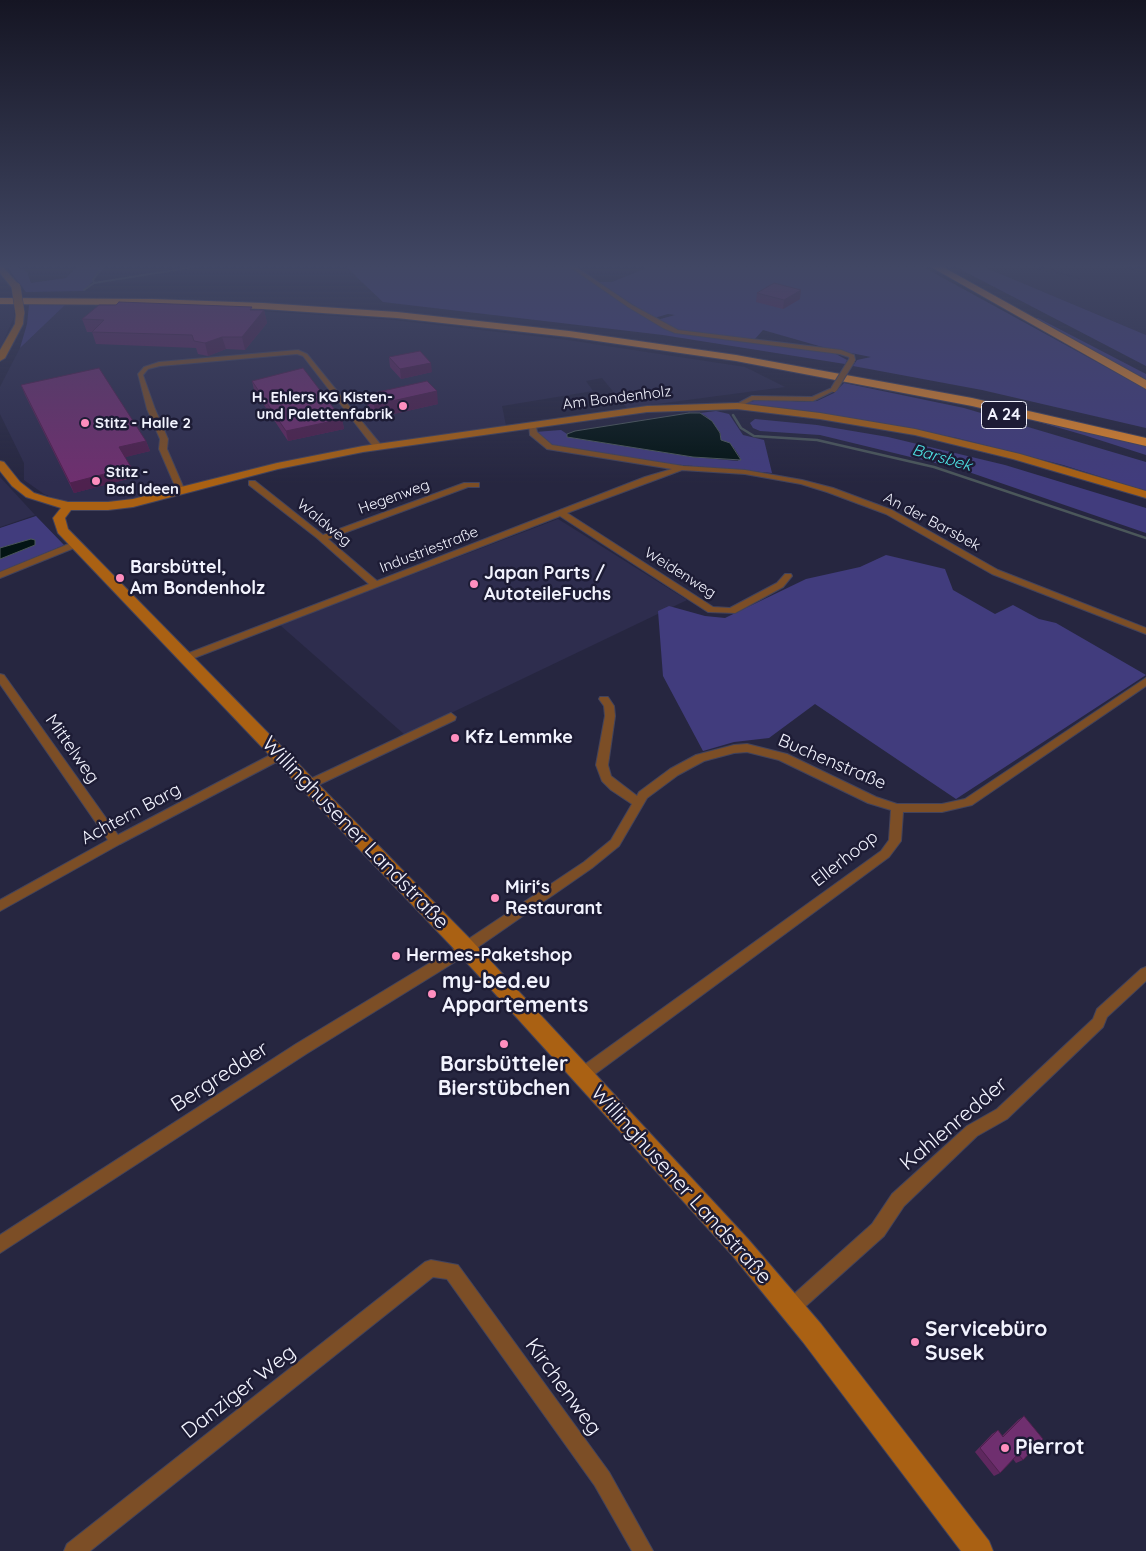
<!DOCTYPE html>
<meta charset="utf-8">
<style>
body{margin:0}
canvas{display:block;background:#262640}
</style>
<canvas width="1146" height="1551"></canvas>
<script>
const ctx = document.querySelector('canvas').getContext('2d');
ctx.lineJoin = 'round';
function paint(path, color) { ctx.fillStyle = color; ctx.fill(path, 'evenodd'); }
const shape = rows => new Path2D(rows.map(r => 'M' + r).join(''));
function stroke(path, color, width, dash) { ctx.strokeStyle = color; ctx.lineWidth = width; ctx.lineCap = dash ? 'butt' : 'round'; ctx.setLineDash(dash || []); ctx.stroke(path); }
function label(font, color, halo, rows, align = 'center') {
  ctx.font = font + ' Quicksand,sans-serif'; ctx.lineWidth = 5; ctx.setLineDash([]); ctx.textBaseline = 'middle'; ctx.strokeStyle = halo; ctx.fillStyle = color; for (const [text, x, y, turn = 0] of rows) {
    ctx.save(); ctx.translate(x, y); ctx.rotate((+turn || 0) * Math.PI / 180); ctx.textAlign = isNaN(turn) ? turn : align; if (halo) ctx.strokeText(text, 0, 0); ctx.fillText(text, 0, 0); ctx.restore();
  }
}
paint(shape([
 [984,267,1035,267,1041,270,1082,279,1044,267,1125,267,1146,274,1146,335],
 [0,304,14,304,14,317,0,349],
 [65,305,213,308,393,320,567,340,745,367,785,387,627,408,602,378,586,381,593,391,502,406,506,426,361,447,134,500,116,503,80,503,59,500,44,494,24,480,24,463,0,414,0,387,20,348],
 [0,477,35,515,0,527],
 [558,519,687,600,405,735,280,625]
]), '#2e2d4e');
paint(shape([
 [7,267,18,267,27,272,31,283,66,278,77,267,105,267,84,291,26,292],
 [346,267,571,267,670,331,682,334,834,353,847,360,845,364,663,335,383,302],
 [649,267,923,267,1146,389,1146,428,982,390,853,366,857,360,871,357,826,348,763,330,754,340,679,330,657,320,675,315,668,314,654,318,598,282,612,282],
 [956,267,984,267,1146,335,1146,366],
 [29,305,65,305,20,348,27,324],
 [1038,318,1146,374,1146,382,1034,319],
 [844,383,964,408,1146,462,1146,491,1063,465,957,438,864,420,745,403,764,399,804,402,817,401,834,393],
 [716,411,729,414,743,435,764,440,772,473,671,464,551,446,535,432,561,430,567,434,567,437,693,457,738,461,740,457,734,448,721,440,720,432,706,416,700,413],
 [1011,414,1146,446,1146,455,1084,435],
 [755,419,817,425,888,437,1005,465,1146,508,1146,533,960,469,820,435,760,431,753,428,750,423],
 [36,516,64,545,0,572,0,559,35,545,31,539,0,548,0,528],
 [886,555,945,569,953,590,995,614,1013,605,1039,619,1056,623,1146,675,956,799,815,704,769,738,734,742,703,751,663,676,658,611,669,606,705,616,725,618,806,579,860,567]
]), '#413c7d');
const water = shape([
 [689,413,700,413,712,421,720,433,721,440,730,443,741,460,693,457,567,437,567,434,575,431,689,413],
 [31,539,35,540,35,545,0,559,0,548,31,539]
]);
paint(water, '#031414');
stroke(water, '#4b575a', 1);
stroke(shape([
 [94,283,93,280,100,270],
 [84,290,94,283,194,267]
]), '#4b575a', 2);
stroke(shape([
 [733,415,741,428,754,436,817,440,934,467,1146,538]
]), '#4b575a', 2.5);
const street = shape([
 [570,267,576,267,632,305,678,330,841,350,854,355,855,360,850,361,849,357,840,354,675,333,663,328,628,307,570,267],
 [298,350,307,354,381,445,381,449,375,449,303,356,297,354,160,366,148,369,143,375,155,409,168,439,167,449,185,491,178,493,159,449,160,439,147,409,138,374,144,367,159,362,298,350],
 [832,388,837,389,813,401,753,400,739,407,733,406,752,396,812,397,832,388],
 [529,423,535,423,537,432,552,445,683,466,745,470,802,480,833,488,892,510,998,570,1146,628,1146,634,992,574,886,514,827,492,801,484,745,474,682,470,567,513,713,607,730,608,777,583,785,574,791,574,792,576,783,587,735,613,708,612,560,516,189,660,181,660,180,658,181,656,369,584,317,538,249,485,249,481,255,481,323,535,464,483,479,483,479,487,468,487,328,539,377,581,645,477,672,469,547,449,530,435,529,423],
 [76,541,80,544,79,546,0,578,0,572,76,541],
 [0,674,4,675,118,835,276,752,284,752,286,755,284,758,120,844,0,911,0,900,108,840,0,684,0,674],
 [1146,678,1146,686,972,805,942,812,903,812,901,841,889,857,587,1080,582,1082,577,1080,575,1075,577,1070,881,851,889,840,891,810,868,803,779,760,747,752,734,753,704,761,678,775,647,798,619,846,592,868,471,952,306,1054,0,1253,0,1235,296,1044,461,944,584,862,611,840,632,804,611,790,602,781,596,765,605,716,604,706,599,699,600,697,608,697,614,706,615,716,608,765,611,776,637,796,639,792,670,769,696,755,734,745,747,744,787,754,876,797,897,804,942,804,965,799,1146,678],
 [451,713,456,717,455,720,312,788,304,788,302,785,304,782,451,713],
 [1146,967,1146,981,1107,1017,1103,1027,1007,1119,977,1136,904,1206,884,1236,797,1314,791,1317,785,1314,782,1308,785,1302,872,1224,892,1194,967,1126,997,1109,1093,1019,1097,1009,1141,969,1146,967],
 [431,1260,458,1265,609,1472,653,1551,632,1551,595,1486,447,1279,433,1277,90,1551,64,1551,67,1544,425,1262,431,1260]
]);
const secondary = shape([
 [0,267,3,267,19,285,19,289,13,289,0,273,0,267],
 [20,310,24,313,23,324,5,358,0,361,0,350,15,324,16,313,20,310],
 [737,403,820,413,915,429,1020,454,1146,491,1146,498,1013,459,915,435,820,419,737,409,647,412,363,452,278,469,133,507,108,510,71,510,65,518,68,529,473,942,748,1239,821,1324,989,1541,993,1551,961,1551,803,1342,732,1255,459,954,58,533,53,518,61,508,26,497,12,486,0,471,0,461,4,462,20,482,34,493,47,497,68,502,108,502,133,499,277,463,363,446,647,406,737,403]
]);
const highway = shape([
 [931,267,943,267,1146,380,1146,389,931,267],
 [0,298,152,299,263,303,397,312,569,331,736,355,972,398,1146,438,1146,446,972,406,736,361,569,337,397,318,263,309,152,305,0,304,0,298]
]);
stroke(street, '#43435b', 2);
stroke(secondary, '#43435b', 2);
stroke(highway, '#43435b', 2);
paint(street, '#7c4e26');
paint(secondary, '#aa6113');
paint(highway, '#df842a');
const streetBridge = shape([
 [834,389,852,360]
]);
const secondaryBridge = shape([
 [16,287,20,313]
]);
stroke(streetBridge, '#43435b', 8, []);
stroke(secondaryBridge, '#43435b', 10, []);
stroke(streetBridge, '#7c4e26', 6);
stroke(secondaryBridge, '#aa6113', 9);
paint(shape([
 [757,293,800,299,783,309,756,302],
 [253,310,264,310,267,323,245,350,226,349,208,356,198,354,196,348,96,344,92,332,87,332,82,319],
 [389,357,432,372,401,379,390,367],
 [252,381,342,419,344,429,288,441,254,390],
 [21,385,146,441,150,451,125,457,131,467,135,477,74,493,25,395],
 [365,395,438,404,376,418,368,408],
 [1024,1416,1023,1460,1016,1463,1013,1459,1000,1473,994,1476,975,1452,992,1434,998,1430,1002,1436,1018,1420]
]), '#5f285f');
paint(shape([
 [801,290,800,299,783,309,784,300],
 [264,310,267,323,245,350,242,337],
 [222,337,226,349,208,356,205,343],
 [431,363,432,372,401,379,400,369],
 [437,391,438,404,376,418,374,405],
 [342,419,344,429,288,441,286,431],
 [146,441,150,451,122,458,119,447],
 [131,467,135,477,74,493,70,483]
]), '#4e214e');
const building = shape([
 [774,283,801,290,784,300,757,293,774,283],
 [119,302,252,307,250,310,264,310,242,337,222,337,205,343,194,341,192,335,92,332,104,320,82,319,99,305,116,305,119,302],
 [420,351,431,363,400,369,389,357,420,351],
 [99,368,146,441,119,447,131,467,70,483,21,385,99,368],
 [303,368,342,419,286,431,252,381,303,368],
 [427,381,437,391,374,405,365,395,427,381],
 [1024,1416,1043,1439,1023,1460,1018,1454,1000,1473,980,1448,998,1430,1003,1437,1024,1416]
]);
paint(building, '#6f2f6f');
stroke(building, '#4e214e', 1);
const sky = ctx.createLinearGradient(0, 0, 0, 484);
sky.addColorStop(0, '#151523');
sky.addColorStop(0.55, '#414764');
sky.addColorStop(1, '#41476400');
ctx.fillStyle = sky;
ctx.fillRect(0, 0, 1146, 484);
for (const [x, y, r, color] of [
 [403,406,5,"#fe8ebe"],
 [85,423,5,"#fe8ebe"],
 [96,481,5,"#fe8ebe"],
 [120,578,5,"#fe8ebe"],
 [474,584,5,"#fe8ebe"],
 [455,738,5,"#fe8ebe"],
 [495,898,5,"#fe8ebe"],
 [396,956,5,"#fe8ebe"],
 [432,994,5,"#fe8ebe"],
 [504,1044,5,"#fe8ebe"],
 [915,1342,5,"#fe8ebe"],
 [1005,1448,5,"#fe8ebe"]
]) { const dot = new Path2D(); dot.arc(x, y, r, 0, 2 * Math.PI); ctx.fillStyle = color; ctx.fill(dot); stroke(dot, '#1d1c35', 2); }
label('bold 15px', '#f2f3fe', '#1d1c35', [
 ["H. Ehlers KG Kisten-",393,397,"right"],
 ["und Palettenfabrik",393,414,"right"],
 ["Stitz - Halle 2",95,423],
 ["Stitz -",106,472],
 ["Bad Ideen",106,489]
], 'left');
label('15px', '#f2f3fe', '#1d1c35', [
 ["Am Bondenholz",617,398,-7],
 ["Hegenweg",394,497,-20],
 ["An der Barsbek",932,522,28],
 ["Waldweg",324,523,39],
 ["Industriestraße",429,550,-21],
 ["Weidenweg",680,573,32]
]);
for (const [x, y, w] of [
 [1004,415,45]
]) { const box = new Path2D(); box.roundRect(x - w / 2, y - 13.5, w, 27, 4); ctx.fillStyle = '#1d1c35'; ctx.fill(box); stroke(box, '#f2f3fe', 1); }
label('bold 16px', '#f2f3fe', null, [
 ["A 24",1004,415]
]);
label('italic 16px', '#4ee4e6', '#1d1c35', [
 ["Barsbek",942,458,16]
]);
label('bold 18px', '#f2f3fe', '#1d1c35', [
 ["Barsbüttel,",130,568],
 ["Am Bondenholz",130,589],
 ["Japan Parts /",484,574],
 ["AutoteileFuchs",484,595],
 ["Kfz Lemmke",465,738],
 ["Miri‘s",505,888],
 ["Restaurant",505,909],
 ["Hermes-Paketshop",406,956]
], 'left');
label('18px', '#f2f3fe', '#1d1c35', [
 ["Mittelweg",72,749,55],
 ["Buchenstraße",832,762,23],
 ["Achtern Barg",131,814,-28],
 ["Ellerhoop",845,859,-38]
]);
label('21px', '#f2f3fe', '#1d1c35', [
 ["Willinghusener Landstraße",355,833,46],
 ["Bergredder",220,1077,-33],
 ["Kahlenredder",954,1124,-40],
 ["Willinghusener Landstraße",681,1185,48],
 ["Kirchenweg",563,1387,54],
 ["Danziger Weg",239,1392,-38]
]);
label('bold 21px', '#f2f3fe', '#1d1c35', [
 ["my-bed.eu",442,982],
 ["Appartements",442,1006],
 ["Barsbütteler",504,1065,"center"],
 ["Bierstübchen",504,1089,"center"],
 ["Servicebüro",925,1330],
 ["Susek",925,1354],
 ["Pierrot",1015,1448]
], 'left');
</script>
